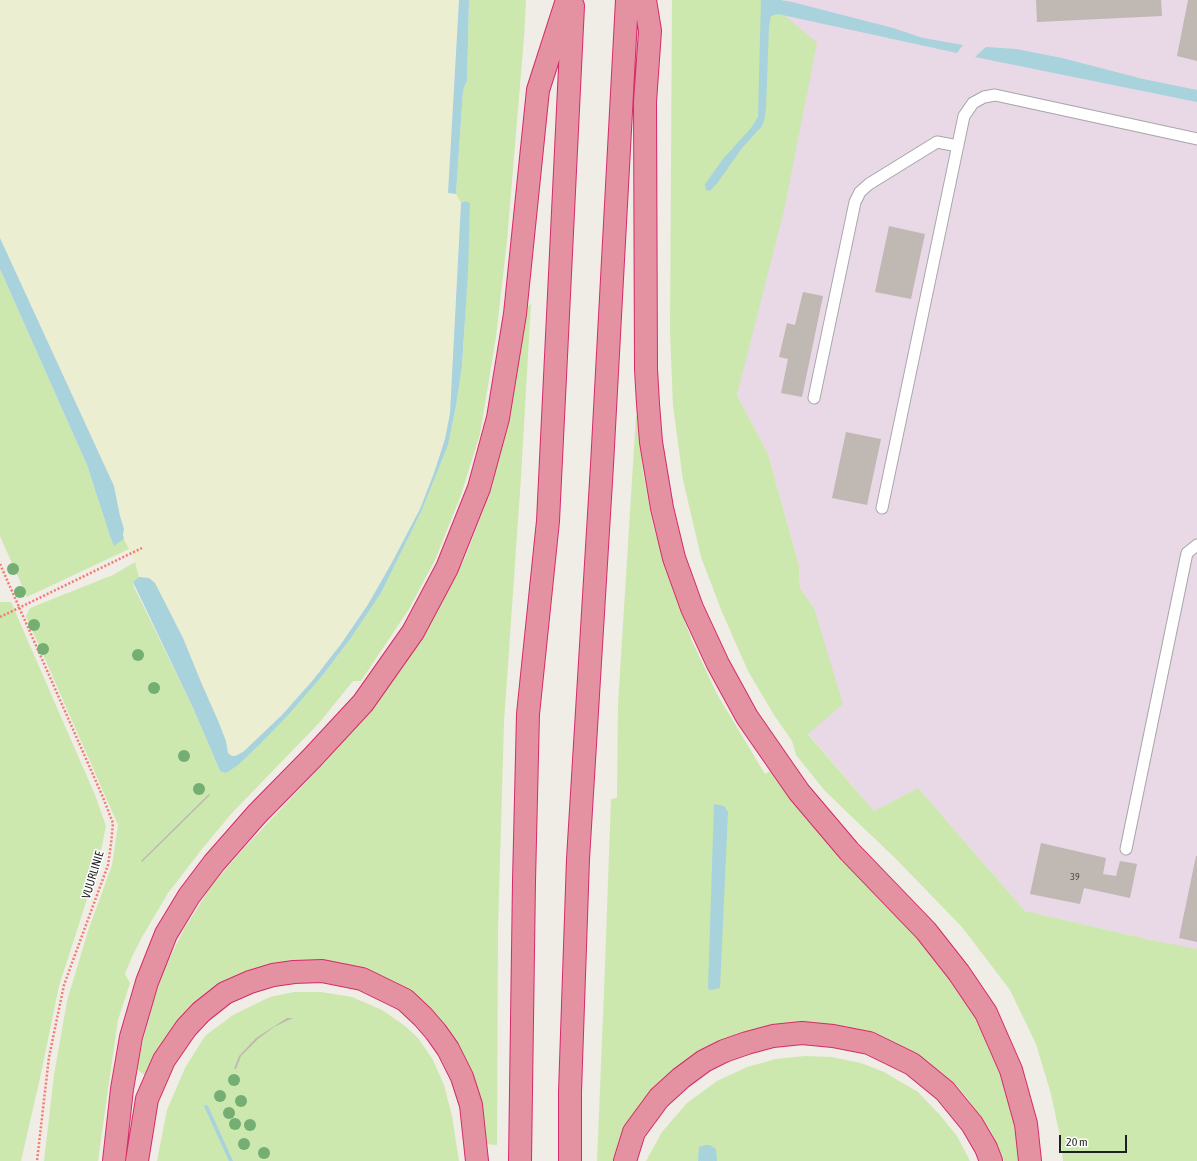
<!DOCTYPE html>
<style>
body{margin:0}
#map{position:relative;width:1197px;height:1161px;overflow:hidden;background:#f0ece6;font-family:"Asap Condensed",sans-serif}
canvas{display:block}
.scale{position:absolute;left:1059px;top:1135px;width:68px;height:18px;box-sizing:border-box;border:2px solid #1f1f1f;border-top:0;padding-left:5px;font-size:12px;line-height:14px;white-space:nowrap;color:#1f1f1f;-webkit-text-stroke:3px #fff;paint-order:stroke}
</style>
<div id="map">
<canvas width="1197" height="1161"></canvas>
<div class="scale">20 m</div>
</div>
<script>
const ctx = document.querySelector('canvas').getContext('2d');
ctx.lineJoin = 'round';
function paint(path, color) { ctx.fillStyle = color; ctx.fill(path, 'evenodd'); }
const shape = rows => new Path2D(rows.map(r => 'M' + r).join(''));
function stroke(path, color, width, dash) { ctx.strokeStyle = color; ctx.lineWidth = width; ctx.lineCap = dash ? 'butt' : 'round'; ctx.setLineDash(dash || []); ctx.stroke(path); }
function label(font, color, halo, rows, align = 'center') {
  ctx.font = font + ' "Asap Condensed",sans-serif'; ctx.lineWidth = 3; ctx.setLineDash([]); ctx.textBaseline = 'middle'; ctx.strokeStyle = halo; ctx.fillStyle = color; for (const [text, x, y, turn = 0] of rows) {
    ctx.save(); ctx.translate(x, y); ctx.rotate((+turn || 0) * Math.PI / 180); ctx.textAlign = isNaN(turn) ? turn : align; if (halo) ctx.strokeText(text, 0, 0); ctx.fillText(text, 0, 0); ctx.restore();
  }
}
paint(shape([
 [784,0,1197,0,1197,1161,1160,942,1025,911,918,788,874,811,808,733,814,608,800,588,799,566,768,454,737,395,776,140]
]), '#e9d8e6');
paint(shape([
 [0,0,459,0,448,193,456,194,461,203,450,413,445,439,434,473,420,509,390,566,367,606,341,644,313,680,282,715,256,740,243,752,235,756,232,756,228,753,226,741,219,723,201,682,183,638,149,578,139,577,135,562,123,535,124,529,120,516,114,486,0,238]
]), '#eceed2');
paint(shape([
 [469,0,526,0,524,38,507,241,496,337,480,434,461,495,435,560,409,609,361,681,353,681,319,723,231,814,202,849,168,893,142,937,131,959,125,974,130,983,118,1020,108,1089,98,1161,44,1161,54,1075,67,1001,88,931,112,865,118,825,26,616,30,608,113,575,135,562,139,577,133,582,134,587,194,710,220,771,226,773,322,676,351,638,381,593,421,512,448,444,456,406,462,366,464,337,470,204,465,201,461,203,456,194,463,91,467,80],
 [672,0,767,0,817,43,784,210,737,395,768,454,799,566,800,588,814,608,843,704,808,734,874,811,918,788,1025,911,1160,942,1197,949,1197,1161,1063,1161,1061,1141,1051,1094,1036,1044,1010,990,962,927,895,858,825,791,796,755,792,741,774,715,748,671,722,612,701,557,683,480,673,406,670,332],
 [0,269,87,465,110,536,114,545,124,539,129,549,27,597,0,536],
 [531,303,521,477,504,722,498,930,497,1145,485,1144,482,1112,395,986,252,973,149,1078,136,1069,151,1009,163,972,184,929,212,885,245,847,327,760,369,712,419,642,465,558,492,487,515,388,523,313],
 [636,416,637,416,643,472,653,525,669,578,681,611,692,641,717,694,765,774,772,770,927,946,978,1018,1008,1085,1024,1161,1004,1161,990,1130,968,1099,956,1085,916,1055,898,1045,868,1033,781,1026,638,1110,614,1161,597,1161,604,992,611,799,617,798,618,704],
 [0,602,11,602,95,795,106,826,98,865,59,986,42,1069,21,1161,0,1161],
 [294,992,321,992,352,997,382,1010,405,1026,418,1038,433,1060,444,1085,452,1116,459,1161,157,1161,167,1110,185,1068,205,1036,233,1015,270,997],
 [805,1056,831,1057,861,1063,884,1072,918,1092,939,1114,957,1136,970,1161,646,1161,662,1132,687,1103,717,1081,747,1067,776,1059]
]), '#cce8ae');
paint(shape([
 [459,0,469,0,467,80,463,91,456,194,448,193],
 [761,0,781,0,792,2,893,28,923,38,963,45,957,53,778,14,771,16,769,26,766,108,764,121,762,126,742,148,718,182,710,191,706,190,705,184,723,159,751,128,758,117],
 [986,47,1016,49,1062,58,1143,79,1197,90,1197,102,975,57],
 [465,201,470,203,468,272,462,366,456,406,448,445,421,512,381,593,351,638,322,676,289,714,263,741,238,765,226,773,220,771,194,710,133,582,139,577,149,578,155,583,183,638,201,682,219,723,226,741,228,753,232,756,235,756,243,752,282,715,313,680,341,644,367,606,390,566,420,509,434,473,445,439,450,413,461,203],
 [0,238,114,486,120,516,124,529,123,535,124,539,114,546,110,536,87,465,0,269],
 [714,804,724,806,728,812,720,988,711,990,708,989],
 [206,1105,208,1106,233,1161,229,1161,204,1106],
 [705,1145,710,1145,716,1149,717,1161,698,1161,699,1147]
]), '#a8d2dc');
paint(shape([
 [1036,0,1161,0,1162,16,1037,22],
 [1188,0,1197,0,1197,61,1177,56],
 [889,226,925,234,911,299,875,292],
 [803,292,823,296,802,397,781,393,788,359,779,357,787,323,795,325],
 [846,432,881,439,867,505,832,498],
 [209,794,210,795,142,862,141,861],
 [1041,843,1106,858,1103,874,1116,876,1120,861,1137,864,1130,898,1084,888,1080,904,1030,894],
 [1196,856,1197,856,1197,942,1179,938],
 [287,1018,293,1018,274,1027,258,1039,241,1056,236,1069,234,1069,239,1056,256,1038]
]), '#c0b8b2');
const service = shape([
 [814,398,855,202,860,192,869,184,937,142,958,146],
 [882,508,964,116,973,103,984,97,995,95,1197,139],
 [1126,849,1187,553,1197,545]
]);
const motorway = shape([
 [645,0,650,31,645,102,646,369,648,404,651,442,662,508,674,558,692,608,718,664,747,717,799,792,849,851,926,931,959,973,986,1013,1011,1070,1026,1124,1030,1161],
 [114,1161,122,1089,131,1037,147,982,166,934,189,896,214,863,257,814,312,758,363,703,413,632,447,568,479,488,498,418,515,314,538,90,567,0],
 [137,1161,147,1099,164,1060,186,1028,201,1012,225,993,250,982,273,975,294,972,322,971,362,979,405,1000,423,1017,436,1032,448,1049,462,1077,471,1105,477,1161],
 [520,1161,524,881,528,714,548,521,573,6],
 [570,1161,570,1092,578,859,602,465,627,0],
 [625,1161,634,1132,659,1098,681,1078,704,1061,724,1051,747,1043,773,1036,802,1033,833,1036,869,1043,912,1064,945,1091,972,1124,986,1148,991,1161]
]);
stroke(service, '#a6a6a6', 13);
stroke(motorway, '#d52b6a', 24);
stroke(shape([
 [0,564,102,795,113,823,111,844,108,865,64,985,49,1057,37,1161],
 [0,617,142,548]
]), '#f57b71', 2.5, [2, 2]);
stroke(service, '#fff', 11);
stroke(motorway, '#e491a2', 22);
ctx.fillStyle = '#74ae73';
for (const [x, y] of [
 [13,569],
 [20,592],
 [34,625],
 [43,649],
 [138,655],
 [154,688],
 [184,756],
 [199,789],
 [234,1080],
 [220,1096],
 [241,1101],
 [229,1113],
 [235,1124],
 [250,1125],
 [244,1144],
 [264,1153]
]) { ctx.beginPath(); ctx.arc(x, y, 6, 0, 2 * Math.PI); ctx.fill(); }
label('10px', '#474544', null, [
 ["39",1075,877]
]);
label('12px', '#1f1f1f', '#fff', [
 ["VUURLINIE",93,875,-73]
]);
</script>
